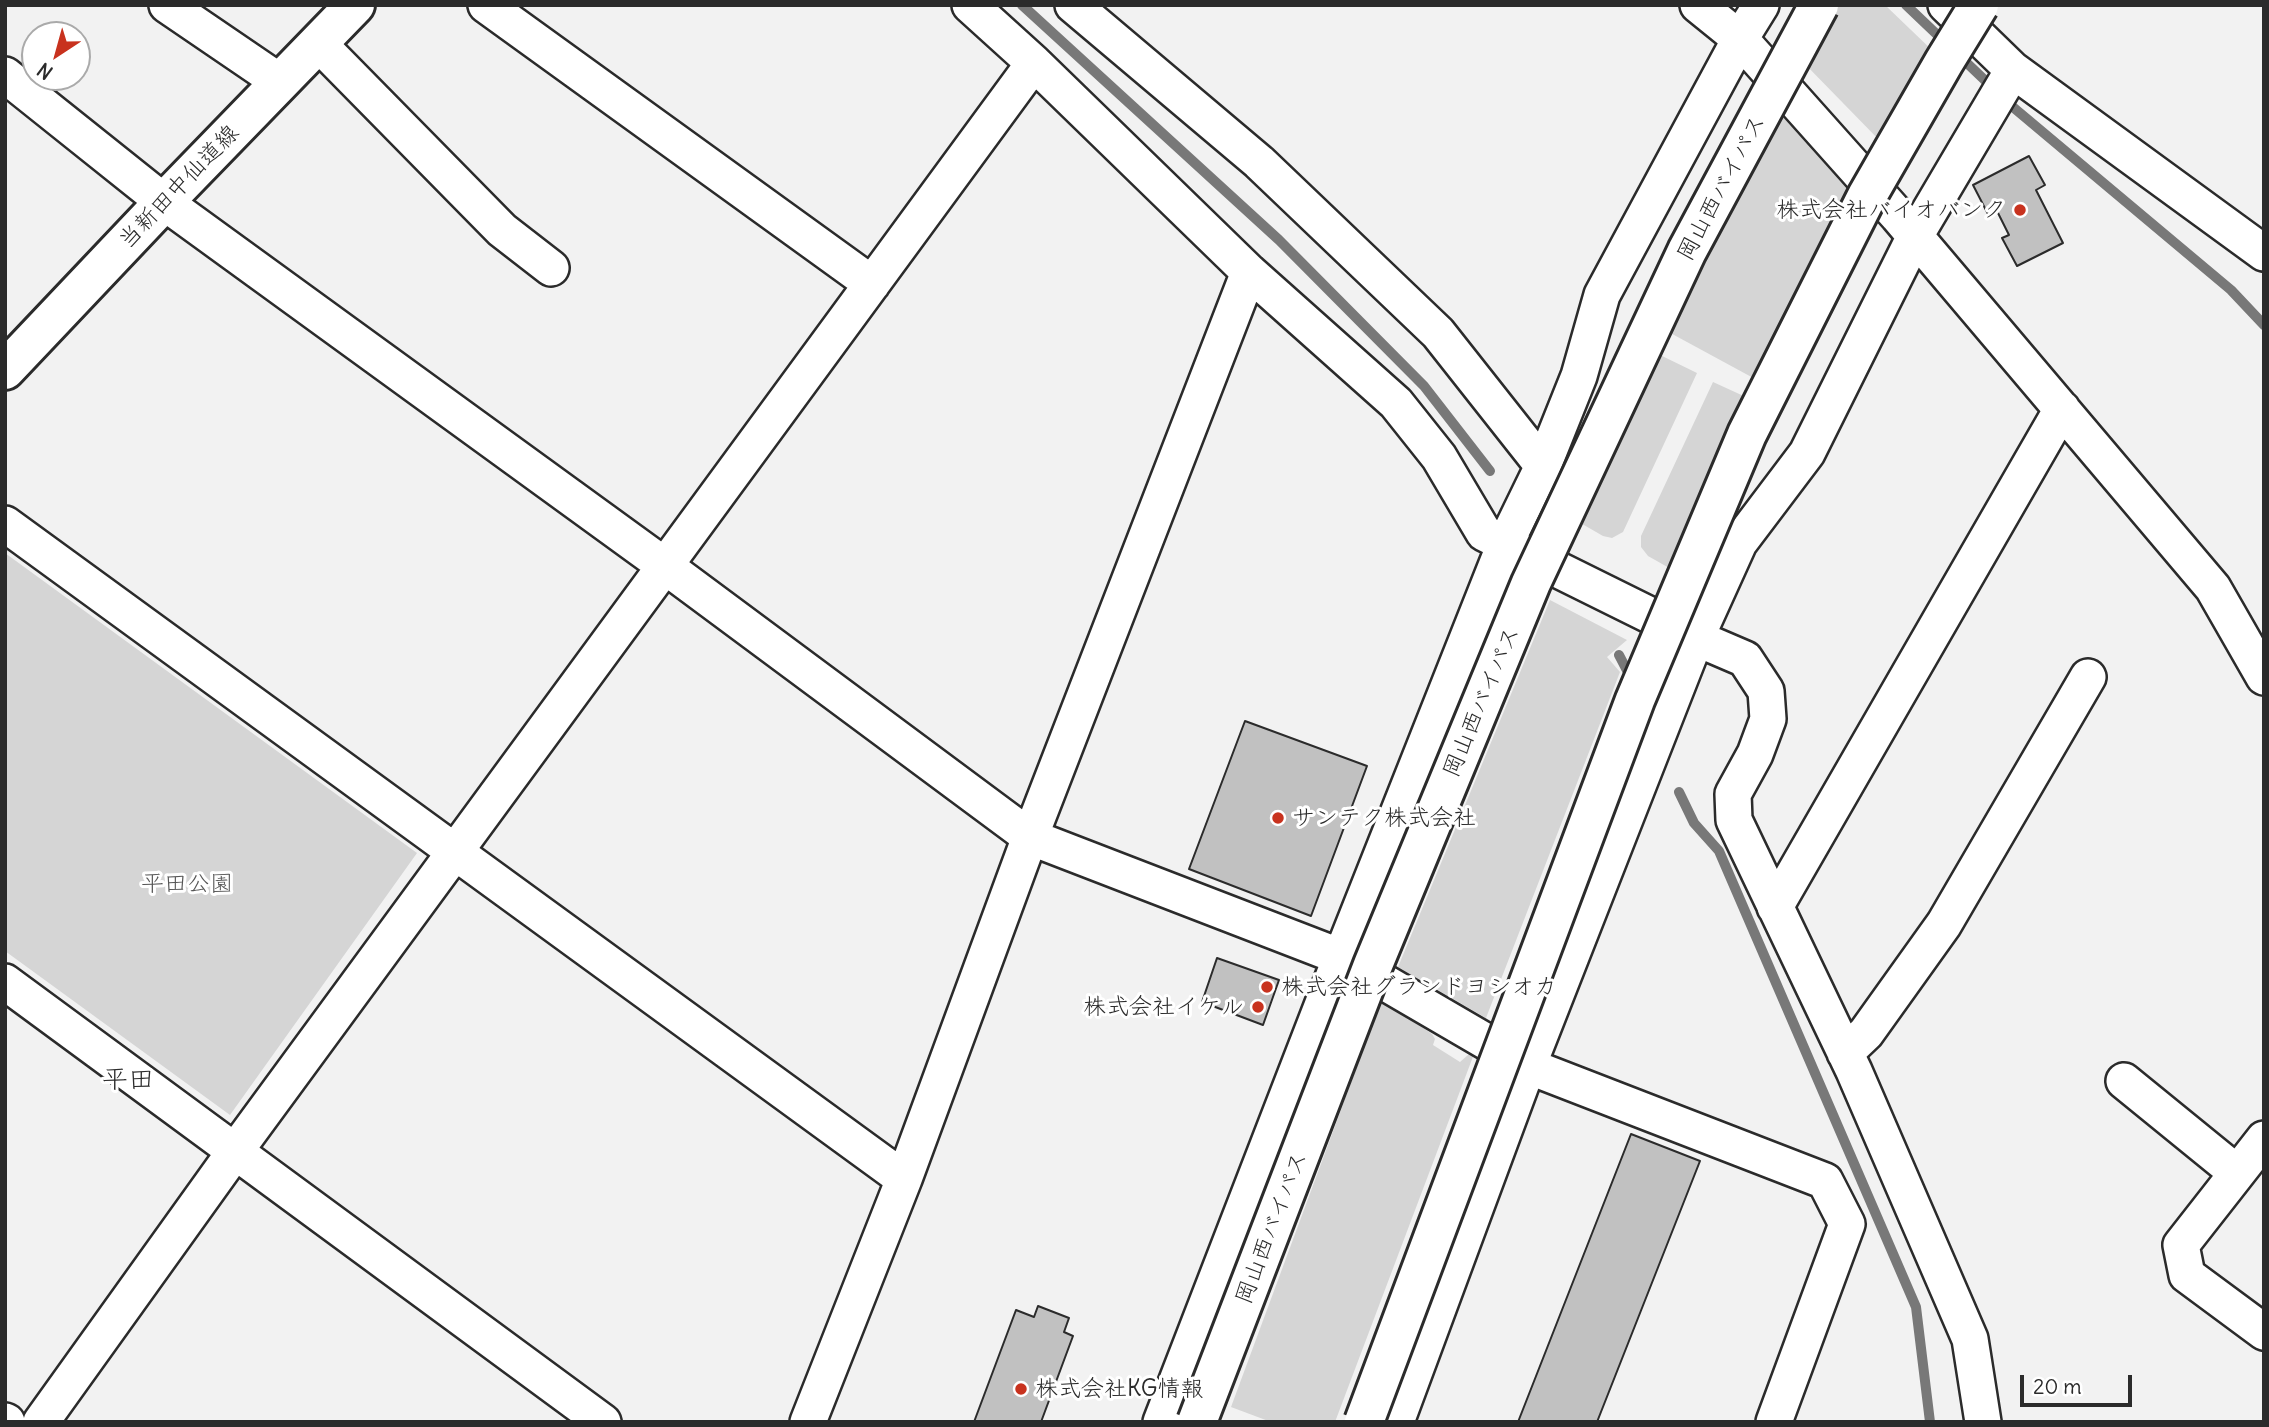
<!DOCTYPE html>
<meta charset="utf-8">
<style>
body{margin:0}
#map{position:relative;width:2269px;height:1427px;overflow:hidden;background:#f2f2f2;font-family:Delius,sans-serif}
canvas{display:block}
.frame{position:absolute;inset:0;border:7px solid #2b2b2b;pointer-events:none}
.north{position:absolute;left:21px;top:21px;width:70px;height:70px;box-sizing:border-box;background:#fff;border:2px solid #aaa;border-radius:50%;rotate:216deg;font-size:19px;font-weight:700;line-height:28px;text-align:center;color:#2b2b2b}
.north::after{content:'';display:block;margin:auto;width:24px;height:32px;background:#c8321e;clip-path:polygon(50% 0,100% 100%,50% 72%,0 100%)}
.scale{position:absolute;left:2020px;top:1375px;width:112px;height:32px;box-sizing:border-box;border:4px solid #2b2b2b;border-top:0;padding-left:9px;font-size:21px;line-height:24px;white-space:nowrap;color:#2b2b2b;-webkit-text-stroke:5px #fff;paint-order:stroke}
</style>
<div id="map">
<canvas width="2269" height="1427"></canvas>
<div class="frame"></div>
<div class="north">N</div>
<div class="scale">20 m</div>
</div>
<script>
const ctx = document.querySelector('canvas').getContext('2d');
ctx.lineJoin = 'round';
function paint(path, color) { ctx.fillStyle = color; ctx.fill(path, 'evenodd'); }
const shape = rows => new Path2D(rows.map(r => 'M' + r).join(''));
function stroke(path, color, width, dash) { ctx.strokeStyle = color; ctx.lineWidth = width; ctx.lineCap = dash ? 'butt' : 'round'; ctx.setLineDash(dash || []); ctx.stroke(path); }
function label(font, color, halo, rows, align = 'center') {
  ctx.font = font + ' Delius,"Klee One",sans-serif'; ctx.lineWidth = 6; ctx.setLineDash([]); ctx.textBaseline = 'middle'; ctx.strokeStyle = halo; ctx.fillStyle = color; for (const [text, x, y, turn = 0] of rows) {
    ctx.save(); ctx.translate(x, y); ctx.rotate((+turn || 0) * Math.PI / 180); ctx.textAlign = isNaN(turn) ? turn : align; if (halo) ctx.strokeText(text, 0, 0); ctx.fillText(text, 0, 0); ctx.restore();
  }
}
paint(shape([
 [1832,5,1885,5,1935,53,1883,144,1802,61],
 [1777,109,1853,192,1757,380,1663,329],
 [1656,353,1697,373,1623,532,1612,538,1603,536,1577,521],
 [1713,382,1748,398,1671,569,1648,556,1641,547,1641,536],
 [5,553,417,853,230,1115,5,951],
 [1550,600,1627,640,1607,657,1620,672,1486,1018,1398,967],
 [1382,999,1432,1034,1435,1039,1433,1045,1460,1062,1469,1054,1474,1054,1335,1422,1271,1422,1231,1407]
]), '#d5d5d5');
stroke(shape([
 [1022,5,1279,240,1424,386,1490,471],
 [1906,5,2014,108,2231,290,2264,325],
 [1619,655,1633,682],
 [1679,792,1694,823,1719,851,1916,1307,1930,1422]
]), '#787878', 10);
const building = shape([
 [2029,156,2045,185,2036,190,2063,243,2017,266,2002,238,2009,235,1997,211,1989,216,1973,185,2029,156],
 [1245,721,1367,766,1311,916,1189,869,1245,721],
 [1217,958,1279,980,1263,1025,1202,1002,1217,958],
 [1631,1134,1700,1161,1597,1422,1518,1422,1631,1134],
 [1038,1306,1069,1318,1064,1332,1073,1336,1041,1422,974,1422,1016,1310,1034,1317,1038,1306]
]);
paint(building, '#c1c1c1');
stroke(building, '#2b2b2b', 2);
const minor = shape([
 [167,5,280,82],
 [486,5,872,284],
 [970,5,1034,63,1249,272,1396,403,1439,457,1484,533,1696,638,1745,659,1766,691,1768,719,1755,754,1733,794,1734,820,1854,1071,1970,1339,1983,1422],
 [1073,5,1259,162,1438,333,1543,466],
 [1698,5,1740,39,1898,216,2213,588,2264,677],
 [1946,5,2013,70,2264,253],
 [318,43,502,230,551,268],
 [5,75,164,202,665,566,1030,837,1341,957,1528,1066,1825,1181,1847,1224,1774,1422],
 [5,524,904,1179],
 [1775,907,2062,409],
 [5,982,603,1422],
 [1845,1053,1866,1033,1944,924,2088,677],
 [2124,1081,2237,1173],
 [2264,1139,2181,1245,2187,1275,2264,1332],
 [5,1421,7,1422],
 [41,1422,236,1150,1034,63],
 [808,1422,904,1179,1030,837,1249,272],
 [1161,1422,1341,957,1505,544,1543,466,1579,376,1602,295,1740,39,1761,5],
 [1396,1422,1528,1066,1696,638,1739,543,1807,453,1915,236,2013,70]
]);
const secondary = shape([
 [5,370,164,202,355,5]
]);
stroke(minor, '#2b2b2b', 40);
stroke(secondary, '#2b2b2b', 44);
stroke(minor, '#fff', 35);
stroke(secondary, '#fff', 38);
const trunkBridge = shape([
 [1197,1422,1373,965,1531,583,1687,251,1819,5],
 [1364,1422,1635,700,1747,434,1867,196,1944,62,1979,5]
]);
stroke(trunkBridge, '#2b2b2b', 44, []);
stroke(trunkBridge, '#fff', 38);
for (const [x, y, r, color] of [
 [2020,210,7,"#c8321e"],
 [1278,818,7,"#c8321e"],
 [1267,987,7,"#c8321e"],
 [1258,1007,7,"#c8321e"],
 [1021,1389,7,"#c8321e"]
]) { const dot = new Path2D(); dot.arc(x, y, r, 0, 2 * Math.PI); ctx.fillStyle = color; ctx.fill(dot); stroke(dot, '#fff', 2.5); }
label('23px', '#2b2b2b', '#fff', [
 ["当新田中仙道線",179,187,-46],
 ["岡山西バイパス",1722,188,-62],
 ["岡山西バイパス",1482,702,-67],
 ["岡山西バイパス",1272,1228,-69]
]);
label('23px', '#2b2b2b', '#fff', [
 ["株式会社バイオバンク",2006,210,"right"],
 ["サンテク株式会社",1292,818],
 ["株式会社グランドヨシオカ",1281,987],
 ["株式会社イケル",1244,1007,"right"],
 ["株式会社KG情報",1035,1389]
], 'left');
label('23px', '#565656', '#fff', [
 ["平田公園",187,884]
]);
label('26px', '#2b2b2b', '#fff', [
 ["平田",128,1081]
]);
</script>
